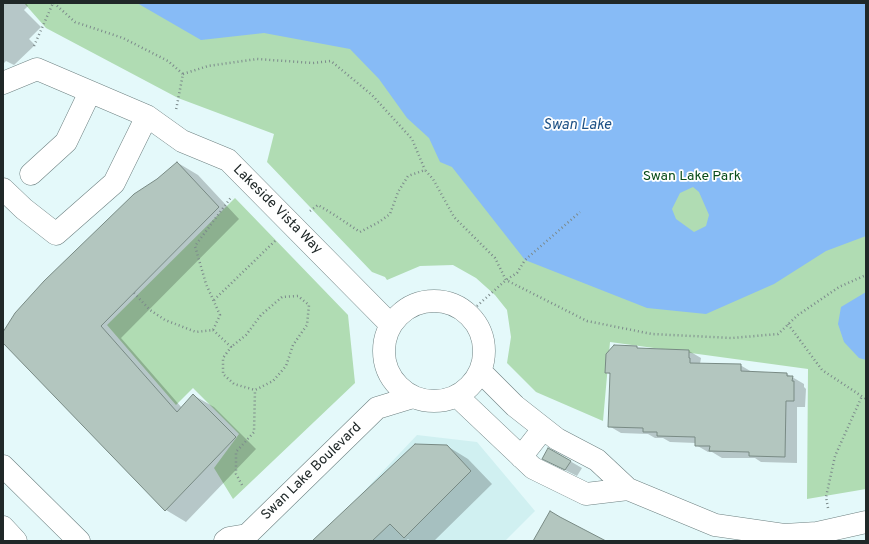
<!DOCTYPE html>
<style>
body{margin:0}
#map{position:relative;width:869px;height:544px;overflow:hidden;background:#e4f9fa;font-family:Overpass,sans-serif}
canvas{display:block}
.frame{position:absolute;inset:0;border:4px solid #202828;pointer-events:none}
</style>
<div id="map">
<canvas width="869" height="544"></canvas>
<div class="frame"></div>
</div>
<script>
const ctx = document.querySelector('canvas').getContext('2d');
ctx.lineJoin = 'round';
function paint(path, color) { ctx.fillStyle = color; ctx.fill(path, 'evenodd'); }
const shape = rows => new Path2D(rows.map(r => 'M' + r).join(''));
function stroke(path, color, width, dash) { ctx.strokeStyle = color; ctx.lineWidth = width; ctx.lineCap = dash ? 'butt' : 'round'; ctx.setLineDash(dash || []); ctx.stroke(path); }
function label(font, color, halo, rows, align = 'center') {
  ctx.font = font + ' Overpass,sans-serif'; ctx.lineWidth = 3.5; ctx.setLineDash([]); ctx.textBaseline = 'middle'; ctx.strokeStyle = halo; ctx.fillStyle = color; for (const [text, x, y, turn = 0] of rows) {
    ctx.save(); ctx.translate(x, y); ctx.rotate((+turn || 0) * Math.PI / 180); ctx.textAlign = isNaN(turn) ? turn : align; if (halo) ctx.strokeText(text, 0, 0); ctx.fillText(text, 0, 0); ctx.restore();
  }
}
paint(shape([
 [417,435,477,442,535,511,505,541,317,541]
]), '#d0f0f1');
paint(shape([
 [24,3,866,3,866,489,807,499,808,369,610,342,603,421,536,392,507,363,511,337,507,310,495,295,476,278,453,265,420,266,387,280,385,277,372,272,267,162,274,134,178,98,46,28],
 [235,198,348,315,355,383,233,499,214,468,239,434,193,388,176,405,107,325]
]), '#b0dcb3');
paint(shape([
 [137,3,864,3,866,5,866,236,826,251,774,284,706,314,647,308,525,260,452,167,440,162,429,138,407,118,379,79,350,49,264,33,201,40],
 [693,187,699,192,709,215,706,226,694,232,676,219,672,209,680,193],
 [866,292,866,360,859,358,844,342,838,324,841,307]
]), '#87bbf6');
paint(shape([
 [3,3,26,3,28,6,24,10,41,27,29,39,35,45,14,65,6,61,3,64],
 [178,163,198,175,239,219,121,338,182,408,193,395,214,407,256,449,186,522,166,510,3,342,3,334,158,180],
 [636,347,640,349,689,351,701,358,700,364,740,365,752,372,752,373,787,374,804,384,804,387,806,389,805,407,797,407,797,463,761,462,755,458,722,458,712,452,708,452,696,445,696,443,670,442,663,438,655,438,648,434,621,433,609,426,611,375,606,372],
 [447,446,468,459,492,484,434,541,410,541,408,539,406,541,314,541],
 [549,449,582,468,577,476,555,465]
]), '#0003');
const building = shape([
 [177,162,219,207,101,326,177,412,193,394,236,437,165,511,3,343,3,332,15,313,44,281,134,194,157,179,177,162],
 [614,345,637,346,637,348,689,350,689,358,690,358,690,363,741,364,741,371,787,373,787,376,793,376,792,381,794,381,794,401,786,401,785,457,749,456,749,452,709,451,710,446,695,446,695,437,657,436,657,432,643,432,643,428,608,427,610,373,605,373,606,354,614,345],
 [415,444,447,445,471,471,404,538,390,524,372,541,312,541,415,444],
 [548,448,571,461,565,470,542,459,548,448],
 [550,511,560,517,606,541,533,541,550,511]
]);
paint(building, '#b3c6bf');
stroke(building, '#788a84', 1);
const minor = shape([
 [3,83,37,69,147,116,182,141,228,160,391,325],
 [31,174,66,142,90,92],
 [3,189,24,209,56,234,114,183,147,116],
 '384 351a50 50 0 1 1 100 0a50 50 0 1 1-100 0Z',
 [480,371,515,406,557,439,597,460,628,489,715,525,784,535,817,533,866,522],
 [457,396,533,468,586,494,628,489],
 [521,457,543,429],
 [225,541,229,538,247,535,377,408,413,397]
]);
const major = shape([
 [3,466,79,541],
 [3,527,16,541]
]);
stroke(minor, '#6d8081', 23);
stroke(major, '#6d8081', 23);
stroke(shape([
 [54,3,75,22,123,38,168,61,183,74,176,110],
 [34,46,53,3],
 [183,74,208,66,257,59,313,63,331,61,372,95,412,139,425,170],
 [310,211,318,205,333,214,360,232,379,222,390,214,398,192,408,176,425,170,433,179,454,217,495,258,506,280,587,321,652,334,732,338,778,334,798,315,839,287,866,275],
 [134,293,150,310,165,320,196,332,213,330,220,315,206,284,195,246,232,196],
 [214,300,276,240],
 [468,314,506,280,517,273,525,260,580,212],
 [788,324,822,370,866,399],
 [213,330,231,347,223,358,223,374,234,384,255,390,273,381,286,366,293,345,307,325,309,305,298,296,282,297,261,315,246,335,231,347],
 [242,485,236,474,236,452,254,432,255,390],
 [828,508,826,497,835,456,862,396]
]), '#7c8a8b', 2.5, [1, 3]);
stroke(minor, '#fff', 22);
stroke(major, '#fff', 22);
label('14px', '#094d1a', '#fff', [
 ["Swan Lake Park",692,177]
]);
label('14px', '#202828', '#fff', [
 ["Lakeside Vista Way",277,210,45],
 ["Swan Lake Boulevard",312,472,-44]
]);
label('italic 15px', '#1c5085', '#fff', [
 ["Swan Lake",577,126]
]);
</script>
